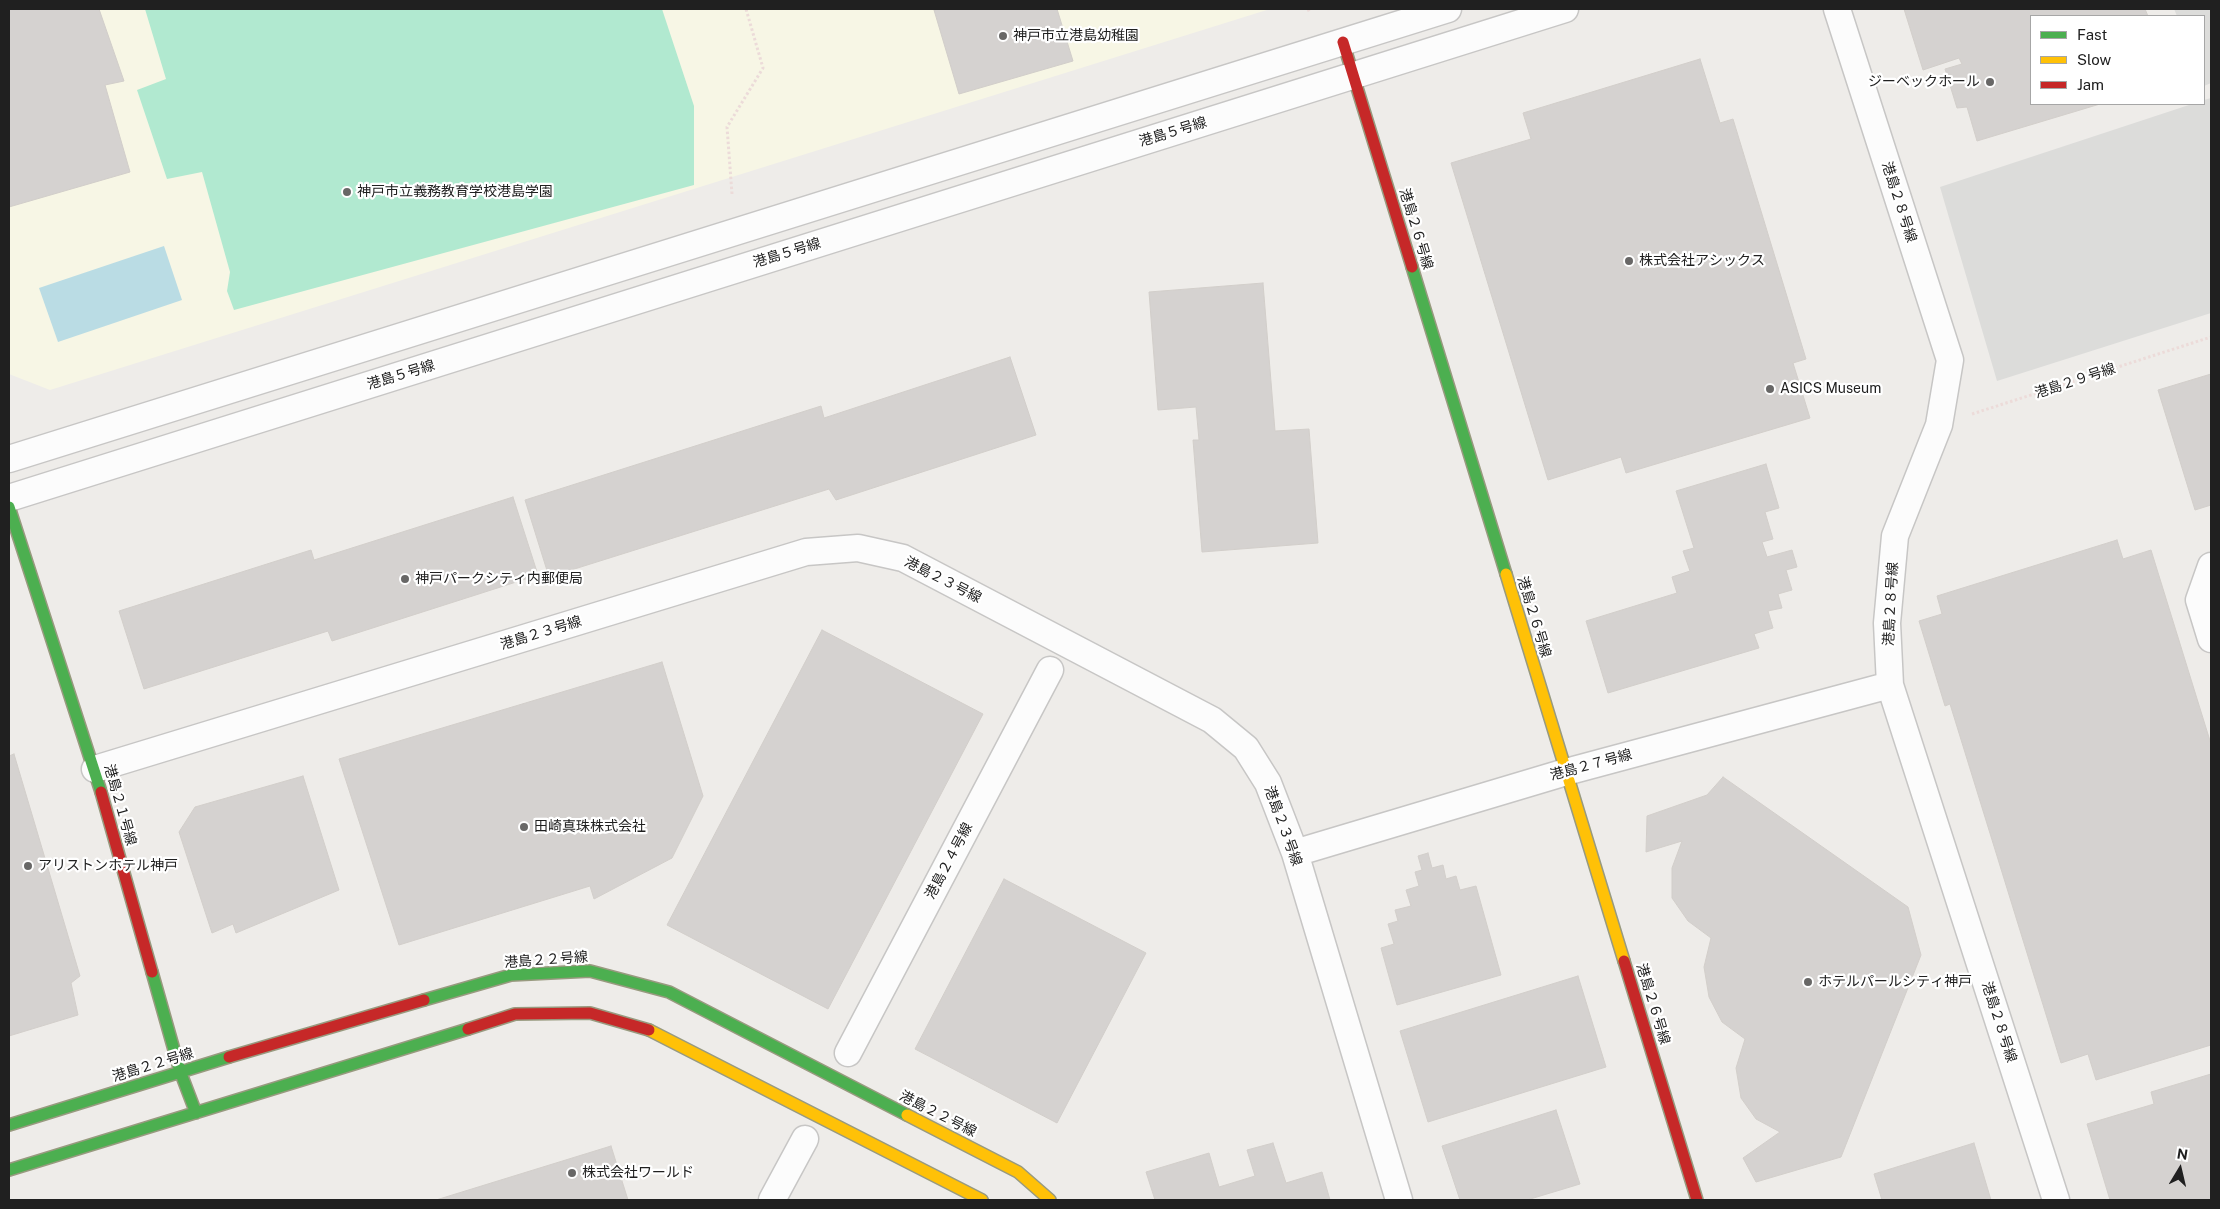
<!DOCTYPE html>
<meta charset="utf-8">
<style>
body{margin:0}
#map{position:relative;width:2220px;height:1209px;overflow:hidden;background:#eeece9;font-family:"Public Sans",sans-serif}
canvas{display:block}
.frame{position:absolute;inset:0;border:10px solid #202020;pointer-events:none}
.legend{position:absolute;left:2030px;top:15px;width:175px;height:90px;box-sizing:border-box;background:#fff;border:1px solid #a6a6a6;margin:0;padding:6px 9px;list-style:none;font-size:15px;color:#202020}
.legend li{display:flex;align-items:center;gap:10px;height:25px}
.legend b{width:25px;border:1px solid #a6a6a6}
.north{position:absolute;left:2155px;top:1144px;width:50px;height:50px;-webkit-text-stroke:4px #fff;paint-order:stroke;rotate:9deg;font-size:14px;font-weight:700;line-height:20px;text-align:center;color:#202020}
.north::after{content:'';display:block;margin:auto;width:18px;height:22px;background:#202020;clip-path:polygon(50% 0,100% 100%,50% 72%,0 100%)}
</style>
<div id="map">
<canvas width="2220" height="1209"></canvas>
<div class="frame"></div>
<ul class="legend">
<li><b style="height:6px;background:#4caf50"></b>Fast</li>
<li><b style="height:6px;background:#ffc107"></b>Slow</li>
<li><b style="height:6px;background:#c62828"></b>Jam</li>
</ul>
<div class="north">N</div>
</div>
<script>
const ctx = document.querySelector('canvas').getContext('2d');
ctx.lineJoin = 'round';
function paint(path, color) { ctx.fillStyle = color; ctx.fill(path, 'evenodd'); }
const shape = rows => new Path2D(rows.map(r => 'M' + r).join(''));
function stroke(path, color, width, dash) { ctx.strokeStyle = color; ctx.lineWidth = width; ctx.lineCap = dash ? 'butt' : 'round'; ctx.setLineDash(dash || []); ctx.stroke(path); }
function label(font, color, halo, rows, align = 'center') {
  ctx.font = font + ' "Public Sans","Noto Sans JP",sans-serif'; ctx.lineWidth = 4.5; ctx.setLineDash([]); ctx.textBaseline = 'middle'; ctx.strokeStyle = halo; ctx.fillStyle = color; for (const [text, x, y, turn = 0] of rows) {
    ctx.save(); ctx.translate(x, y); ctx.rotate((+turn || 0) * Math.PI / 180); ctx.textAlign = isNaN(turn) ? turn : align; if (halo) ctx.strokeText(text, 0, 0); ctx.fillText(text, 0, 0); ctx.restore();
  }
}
paint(shape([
 [9,9,1270,9,50,390,9,374]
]), '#f7f6e5');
paint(shape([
 [2174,9,2211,9,2211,83,2204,86,2204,16,2177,16],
 [2211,98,2211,313,1997,381,1940,187,2192,104,2204,104,2204,100]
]), '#dcdcda');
paint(shape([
 [145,9,662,9,694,106,694,185,234,310,227,291,230,272,202,172,167,179,137,90,166,79]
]), '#b1e9d0');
paint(shape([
 [164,246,182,300,58,342,39,288]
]), '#badce4');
const building = shape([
 [9,9,99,9,124,81,105,85,130,172,9,207,9,9],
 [939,9,1057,9,1073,61,959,94,934,10,939,9],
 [1904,9,2145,9,2148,16,2031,16,2031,104,2100,104,1977,141,1967,107,1957,108,1945,69,1962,64,1959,58,1923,70,1904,9],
 [1700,59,1720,123,1733,119,1806,359,1793,363,1810,418,1626,473,1621,457,1548,480,1451,163,1531,139,1523,113,1700,59],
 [1263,283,1275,431,1309,429,1318,543,1202,552,1193,440,1199,440,1196,407,1158,410,1149,292,1263,283],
 [1010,357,1036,435,836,500,829,489,549,577,525,500,821,406,824,418,1010,357],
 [2211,374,2211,505,2195,510,2158,390,2211,374],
 [1766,464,1779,508,1765,512,1773,539,1762,542,1767,557,1792,550,1797,567,1786,570,1792,590,1778,594,1782,608,1768,611,1773,628,1754,634,1759,648,1608,693,1586,621,1677,593,1672,577,1690,571,1683,551,1694,548,1676,491,1766,464],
 [513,497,538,575,332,641,328,631,144,689,119,611,311,550,314,560,513,497],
 [2117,540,2123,559,2151,550,2211,744,2211,1045,2096,1080,2088,1054,2061,1063,1950,704,1945,706,1919,621,1942,614,1937,596,2117,540],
 [822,630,983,714,828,1009,667,925,822,630],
 [662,662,703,796,672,858,594,899,590,886,399,945,339,759,662,662],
 [14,754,80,976,71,983,78,1015,9,1036,9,756,14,754],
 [303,776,339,890,236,933,233,924,212,933,179,832,195,807,303,776],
 [1723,777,1908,907,1921,955,1841,1157,1756,1182,1743,1158,1780,1132,1756,1119,1741,1098,1736,1068,1745,1039,1722,1022,1709,997,1704,967,1711,938,1688,921,1672,898,1672,868,1682,841,1646,852,1647,816,1707,795,1723,777],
 [1428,853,1432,868,1443,865,1446,879,1456,876,1460,890,1476,886,1501,975,1397,1005,1381,948,1394,944,1388,924,1398,921,1395,910,1411,906,1406,890,1419,886,1415,872,1422,870,1418,856,1428,853],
 [1004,879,1146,953,1057,1123,915,1049,1004,879],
 [1578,976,1606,1067,1428,1122,1400,1031,1578,976],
 [2211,1074,2211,1200,2110,1200,2087,1124,2154,1104,2151,1092,2211,1074],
 [1556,1110,1580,1184,1527,1200,1460,1200,1442,1146,1556,1110],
 [1273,1143,1286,1183,1322,1172,1330,1200,1155,1200,1146,1172,1209,1153,1219,1187,1255,1176,1247,1150,1273,1143],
 [1974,1143,1991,1200,1882,1200,1874,1174,1974,1143],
 [611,1146,628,1200,436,1200,611,1146]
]);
paint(building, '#d5d2d0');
stroke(building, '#d2ceca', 1);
const street = shape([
 [1837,9,1950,360,1939,425,1895,536,1887,623,1890,685,2056,1200],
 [9,459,1448,9],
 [9,498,1565,9],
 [2211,566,2199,600,2211,639],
 [95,769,806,552,858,548,903,558,1212,720,1246,748,1268,783,1295,853,1399,1200],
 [1295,853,1566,772,1890,685],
 [848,1053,1050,670],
 [772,1200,805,1139]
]);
const fast = shape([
 [1412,267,1506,574],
 [9,507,101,792],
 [152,972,180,1071,196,1113],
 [424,1000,511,975,590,971,669,992,907,1115],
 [9,1125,229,1057],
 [9,1170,468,1029]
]);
const slow = shape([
 [1506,574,1624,961],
 [649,1030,982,1200],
 [907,1115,1018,1172,1050,1200]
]);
const jam = shape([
 [1343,42,1412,267],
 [101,792,152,972],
 [1624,961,1697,1200],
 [468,1029,515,1014,590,1013,649,1030],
 [229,1057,424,1000]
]);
stroke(street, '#c7c6c5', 29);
stroke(fast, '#989a7f', 14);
stroke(slow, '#989a7f', 14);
stroke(jam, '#989a7f', 14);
stroke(shape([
 [1308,9,1310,13],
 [732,194,727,127,763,68,746,9],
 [1972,414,2211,337]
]), '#ecdbd9', 3, [2.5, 2.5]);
stroke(street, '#fcfcfc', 26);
stroke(fast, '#4caf50', 11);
stroke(slow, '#ffc107', 11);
stroke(jam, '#c62828', 11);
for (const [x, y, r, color] of [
 [1003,36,5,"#686766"],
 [1990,82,5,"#686766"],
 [347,192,5,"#686766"],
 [1629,261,5,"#686766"],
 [1770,389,5,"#686766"],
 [405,579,5,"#686766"],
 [524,827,5,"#686766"],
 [28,866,5,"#686766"],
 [1808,982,5,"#686766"],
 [572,1173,5,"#686766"]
]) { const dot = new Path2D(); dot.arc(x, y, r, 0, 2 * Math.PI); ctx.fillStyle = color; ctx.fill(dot); stroke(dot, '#fff', 2); }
label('14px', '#202020', '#fff', [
 ["神戸市立港島幼稚園",1013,36],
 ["ジーベックホール",1980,82,"right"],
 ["神戸市立義務教育学校港島学園",357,192],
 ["株式会社アシックス",1639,261],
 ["ASICS Museum",1780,389],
 ["神戸パークシティ内郵便局",415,579],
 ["田崎真珠株式会社",534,827],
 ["アリストンホテル神戸",38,866],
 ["ホテルパールシティ神戸",1818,982],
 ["株式会社ワールド",582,1173]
], 'left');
label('14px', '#202020', '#fff', [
 ["港島５号線",1173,132,-17],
 ["港島２８号線",1899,202,72],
 ["港島２６号線",1416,229,73],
 ["港島５号線",787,253,-17],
 ["港島５号線",401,375,-17],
 ["港島２９号線",2075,381,-18],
 ["港島２３号線",943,580,27],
 ["港島２８号線",1891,604,-87],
 ["港島２６号線",1534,617,73],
 ["港島２３号線",541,633,-17],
 ["港島２７号線",1591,765,-15],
 ["港島２１号線",120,805,74],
 ["港島２３号線",1283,826,70],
 ["港島２４号線",949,861,-62],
 ["港島２２号線",546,960,-4],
 ["港島２６号線",1653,1004,73],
 ["港島２８号線",1999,1022,72],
 ["港島２２号線",153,1065,-17],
 ["港島２２号線",938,1114,27]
]);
</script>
